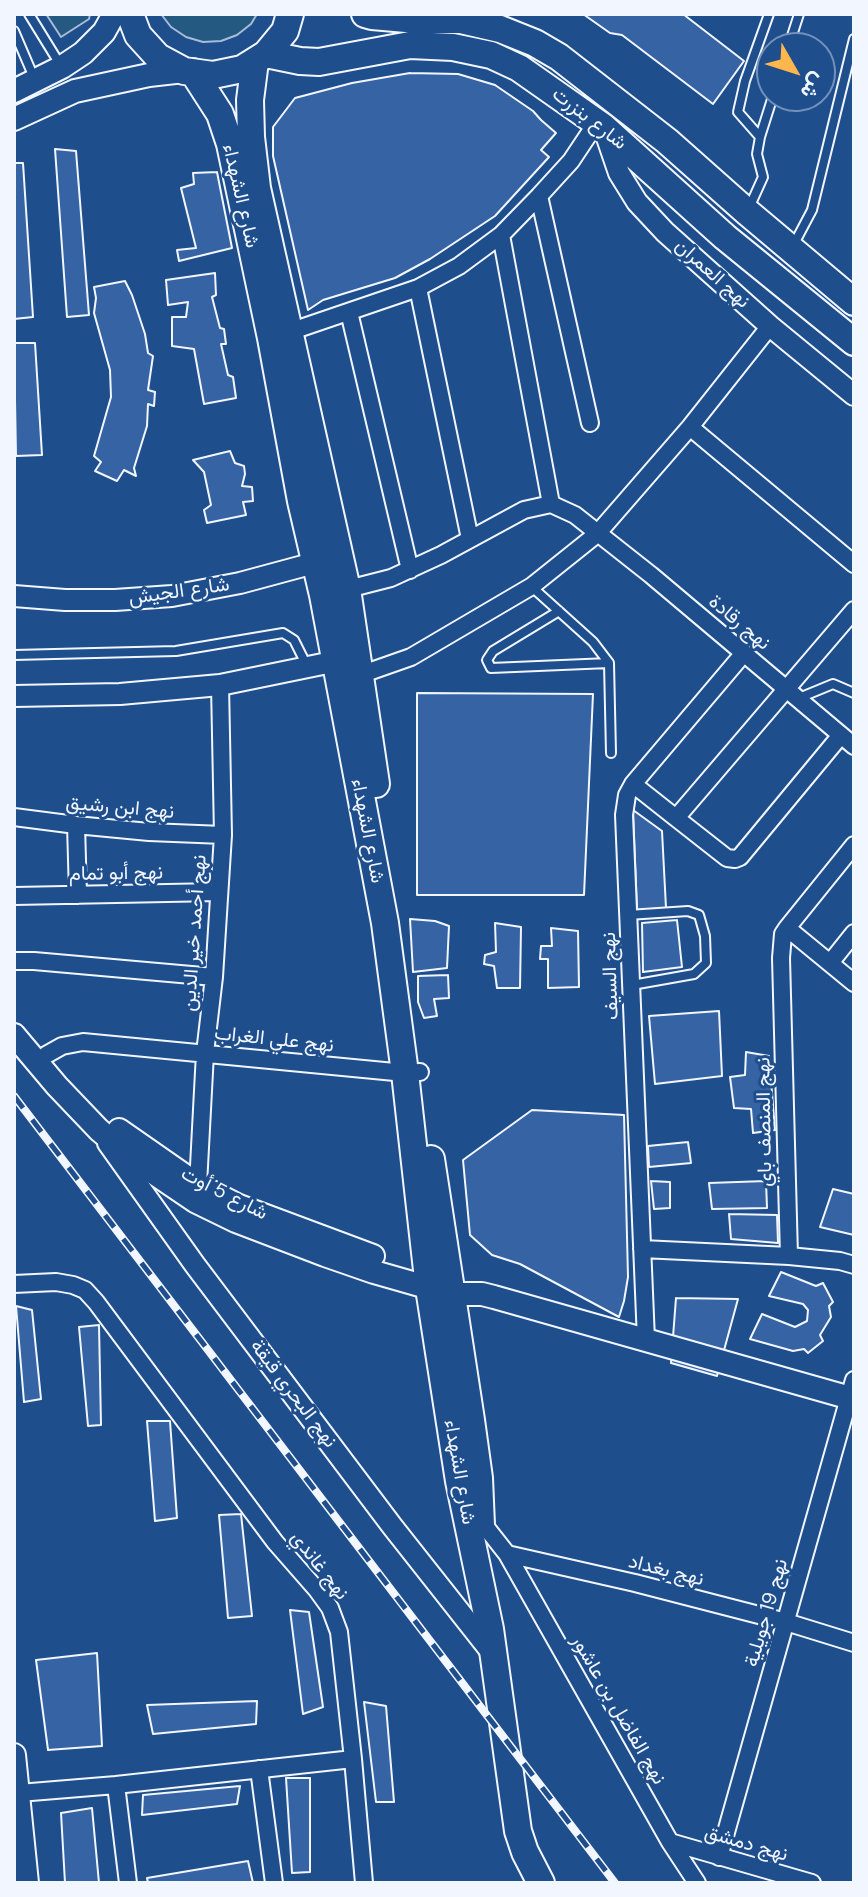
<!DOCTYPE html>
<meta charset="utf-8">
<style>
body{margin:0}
#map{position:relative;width:868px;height:1897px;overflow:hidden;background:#1f4e8c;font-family:"DM Sans",Vazirmatn,sans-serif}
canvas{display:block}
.frame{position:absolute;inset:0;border:16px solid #f2f6ff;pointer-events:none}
.north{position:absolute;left:756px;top:32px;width:80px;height:80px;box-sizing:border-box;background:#1f4e8c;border:2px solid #7391ba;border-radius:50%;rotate:129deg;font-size:22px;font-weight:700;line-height:32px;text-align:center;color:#f2f6ff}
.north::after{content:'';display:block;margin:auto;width:28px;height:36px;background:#ffb74d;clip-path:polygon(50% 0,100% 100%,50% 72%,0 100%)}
</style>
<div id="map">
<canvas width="868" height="1897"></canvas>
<div class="frame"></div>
<div class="north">ش</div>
</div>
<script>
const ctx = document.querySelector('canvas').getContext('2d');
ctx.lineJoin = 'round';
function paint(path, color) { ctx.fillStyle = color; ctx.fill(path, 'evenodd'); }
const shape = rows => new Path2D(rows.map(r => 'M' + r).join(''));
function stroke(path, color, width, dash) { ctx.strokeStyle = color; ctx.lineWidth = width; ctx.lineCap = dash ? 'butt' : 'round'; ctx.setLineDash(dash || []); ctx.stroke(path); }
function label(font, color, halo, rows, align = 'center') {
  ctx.font = font + ' "DM Sans",Vazirmatn,sans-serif'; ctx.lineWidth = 6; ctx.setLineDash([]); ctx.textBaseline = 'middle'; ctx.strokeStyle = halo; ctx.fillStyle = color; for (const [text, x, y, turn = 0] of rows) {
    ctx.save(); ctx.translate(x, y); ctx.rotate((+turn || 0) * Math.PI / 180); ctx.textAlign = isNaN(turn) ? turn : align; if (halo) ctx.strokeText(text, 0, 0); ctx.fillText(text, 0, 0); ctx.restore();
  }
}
const green = shape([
 [46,14,90,14,89,19,61,37,46,14],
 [161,14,257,14,251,24,237,35,221,41,203,42,186,37,171,27,161,14]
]);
paint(green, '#245a82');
stroke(green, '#a8bbd7', 2);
const building = shape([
 [583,14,683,14,744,61,713,104,622,35,610,33,583,14],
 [410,73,458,74,495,85,533,111,541,120,556,133,541,150,549,157,495,216,430,259,395,278,323,300,308,310,273,156,273,127,295,98,352,83,410,73],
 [55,149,76,151,89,315,67,317,55,149],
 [14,163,23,163,33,317,14,319,14,163],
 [217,172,232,248,179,261,177,250,196,248,181,188,194,184,193,173,217,172],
 [215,273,216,295,212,297,220,328,224,329,226,344,221,344,228,375,233,377,236,398,204,404,194,349,172,346,172,317,186,317,188,302,168,305,166,280,215,273],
 [125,281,132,295,145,334,148,353,153,356,148,390,155,392,154,406,148,404,147,426,134,468,136,476,124,470,117,481,95,471,101,462,94,456,111,397,110,370,94,313,96,298,94,287,125,281],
 [14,343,35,343,42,455,16,456,14,343],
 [230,451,235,463,244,466,245,474,242,486,252,487,253,501,243,502,246,515,207,523,204,510,211,505,204,472,193,460,230,451],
 [417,693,593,694,584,895,417,895,417,693],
 [633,810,662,831,666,908,637,910,633,810],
 [410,919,435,921,449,926,447,968,413,972,410,919],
 [677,920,682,967,643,972,642,923,677,920],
 [495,923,521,927,520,988,497,988,494,966,484,964,485,955,496,952,495,923],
 [551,928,578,931,579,987,548,988,548,959,540,959,541,946,552,946,551,928],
 [448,975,449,998,434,999,437,1016,424,1018,418,1002,418,976,448,975],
 [719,1011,722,1076,655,1084,649,1016,719,1011],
 [746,1052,769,1056,775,1130,753,1133,751,1109,734,1108,730,1077,745,1075,746,1052],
 [532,1110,624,1115,628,1277,624,1301,619,1317,520,1264,492,1255,470,1235,463,1160,532,1110],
 [688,1142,691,1163,649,1167,648,1146,688,1142],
 [651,1181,670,1182,670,1208,654,1209,651,1181],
 [766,1181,767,1208,712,1209,709,1183,766,1181],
 [833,1189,854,1194,854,1235,820,1227,833,1189],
 [729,1214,777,1215,778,1243,731,1239,729,1214],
 [781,1272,816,1286,823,1283,833,1302,829,1306,831,1317,820,1335,823,1341,808,1353,804,1349,793,1351,750,1339,762,1314,795,1327,807,1321,808,1310,803,1304,769,1296,781,1272],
 [676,1298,738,1299,717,1376,671,1363,676,1298],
 [16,1306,32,1310,41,1399,24,1402,16,1306],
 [99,1325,101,1425,88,1426,79,1327,99,1325],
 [147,1421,170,1421,177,1518,155,1521,147,1421],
 [241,1514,252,1616,228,1618,219,1515,241,1514],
 [290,1610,309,1612,323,1707,303,1714,290,1610],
 [97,1653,102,1746,48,1750,36,1660,97,1653],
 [257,1701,256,1724,153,1734,147,1705,257,1701],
 [364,1702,386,1706,394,1802,376,1802,364,1702],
 [286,1778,310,1778,310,1872,292,1873,286,1778],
 [240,1786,237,1804,142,1815,143,1795,240,1786],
 [92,1808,99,1883,65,1883,61,1813,92,1808],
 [248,1861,253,1883,148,1883,147,1878,248,1861]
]);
paint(building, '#3563a3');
stroke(building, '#f2f6ff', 2);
const service = shape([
 [29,14,61,66],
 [14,31,35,80],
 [788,48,799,14],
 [760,137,738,112,745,81,769,14],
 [749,208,763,177,757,154,760,137,773,96],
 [794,244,812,210,854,39],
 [532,587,593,642,609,663,611,753],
 [559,611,493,651,487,660,491,668,609,663],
 [14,655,176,651,283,633,294,640,307,666],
 [799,698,833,684,854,693],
 [628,915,688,911,699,915,705,936,706,963,694,974,632,985]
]);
const minor = shape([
 [539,196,590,423],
 [501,235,551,504],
 [418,288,470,539],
 [349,312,410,570],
 [289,332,418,288,459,266,501,235,539,196,571,161,597,122],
 [690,427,854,564],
 [340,591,391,578,441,555,524,510,551,504,575,515,651,575,854,746],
 [354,677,411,657,532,586,597,534,690,427,770,326],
 [633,784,676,818,854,610],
 [14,817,76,825,149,832,223,835],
 [676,818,727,858,735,859,740,857,841,735],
 [76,825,78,895],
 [14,896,218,892],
 [787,928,854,845],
 [14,961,34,961,214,977],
 [830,963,854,933],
 [46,1055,62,1046,83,1042,405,1073,420,1072],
 [198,1185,205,1053,214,977,223,835,220,685],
 [642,1249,789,1256,781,958,783,934,787,928,854,983],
 [789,1256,840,1261,854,1265],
 [14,1284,56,1282,73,1285,85,1290,96,1302,275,1542,317,1590,330,1608,339,1632,353,1759,116,1785,19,1793],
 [646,1340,624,815,627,795,633,784,744,653],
 [481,1521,507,1554,635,1583,786,1622,854,1643],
 [507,1554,670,1842,697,1883],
 [353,1759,364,1883],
 [259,1769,274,1883],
 [116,1785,128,1883],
 [670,1842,812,1883],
 [719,1857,854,1380]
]);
const tertiary = shape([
 [604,129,619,173,637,202,665,232,770,326,854,395],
 [14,596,65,600,115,600,172,596,240,583,329,559],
 [14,696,120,694,220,685,347,659],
 [108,1143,195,1265,392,1526,493,1654]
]);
const secondary = shape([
 [14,91,62,67,83,53,104,32,114,14],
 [14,119,75,91,149,75,184,71],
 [14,1035,57,1086,99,1130,136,1161,195,1201,236,1221,325,1255,374,1272,451,1294,482,1294,494,1297,854,1399],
 [119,1130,198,1185,239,1206,373,1256],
 [14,1755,27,1883]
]);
const primary = shape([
 [130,14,138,35,158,57,184,71,213,75,242,69,266,54,285,31,290,14],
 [365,14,372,16,418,20,461,20,500,29,535,43,559,57,667,141,747,212,854,302],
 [266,54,300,61,319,62,410,45,453,47,491,55,519,68,603,127,725,237,854,342],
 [255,61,250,100,251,137,257,188,347,589,376,784],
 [193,72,220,114,230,144,271,338,301,501,323,595,385,923,405,1073,429,1288,459,1481,490,1629,518,1831,525,1852,541,1883],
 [431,1159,471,1420,479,1478,481,1525]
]);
stroke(service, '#f2f6ff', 12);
stroke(minor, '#f2f6ff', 20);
stroke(tertiary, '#f2f6ff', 24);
stroke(secondary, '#f2f6ff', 26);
stroke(primary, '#f2f6ff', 30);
stroke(service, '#1f4e8c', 8);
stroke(minor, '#1f4e8c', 16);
stroke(tertiary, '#1f4e8c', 20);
stroke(secondary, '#1f4e8c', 22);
stroke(primary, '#1f4e8c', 26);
const rail = shape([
 [14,1096,615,1883]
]);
stroke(rail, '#f2f6ff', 8);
stroke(rail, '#1f4e8c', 5, [15]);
label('20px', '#f2f6ff', '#1f4e8c', [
 ["شارع بنزرت",589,119,38],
 ["شارع الشهداء",240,196,77],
 ["نهج العمران",712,274,42],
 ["شارع الجيش",179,592,-8],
 ["نهج رقادة",739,623,40],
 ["نهج ابن رشيق",120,808,5],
 ["شارع الشهداء",367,831,79],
 ["نهج أبو تمام",116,874,-1],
 ["نهج أحمد خير الدين",195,933,-86],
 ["نهج السيف",611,976,-92],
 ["نهج علي الغراب",274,1040,6],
 ["نهج المنصف باي",765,1122,-91],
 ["شارع 5 أوت",224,1194,27],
 ["نهج البحري قيقة",293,1394,53],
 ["شارع الشهداء",459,1472,80],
 ["نهج غاندي",319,1566,52],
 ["نهج بغداد",666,1571,14],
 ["نهج 19 جويلية",767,1613,-74],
 ["نهج الفاضل بن عاشور",618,1710,60],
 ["نهج دمشق",746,1844,16]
]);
</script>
